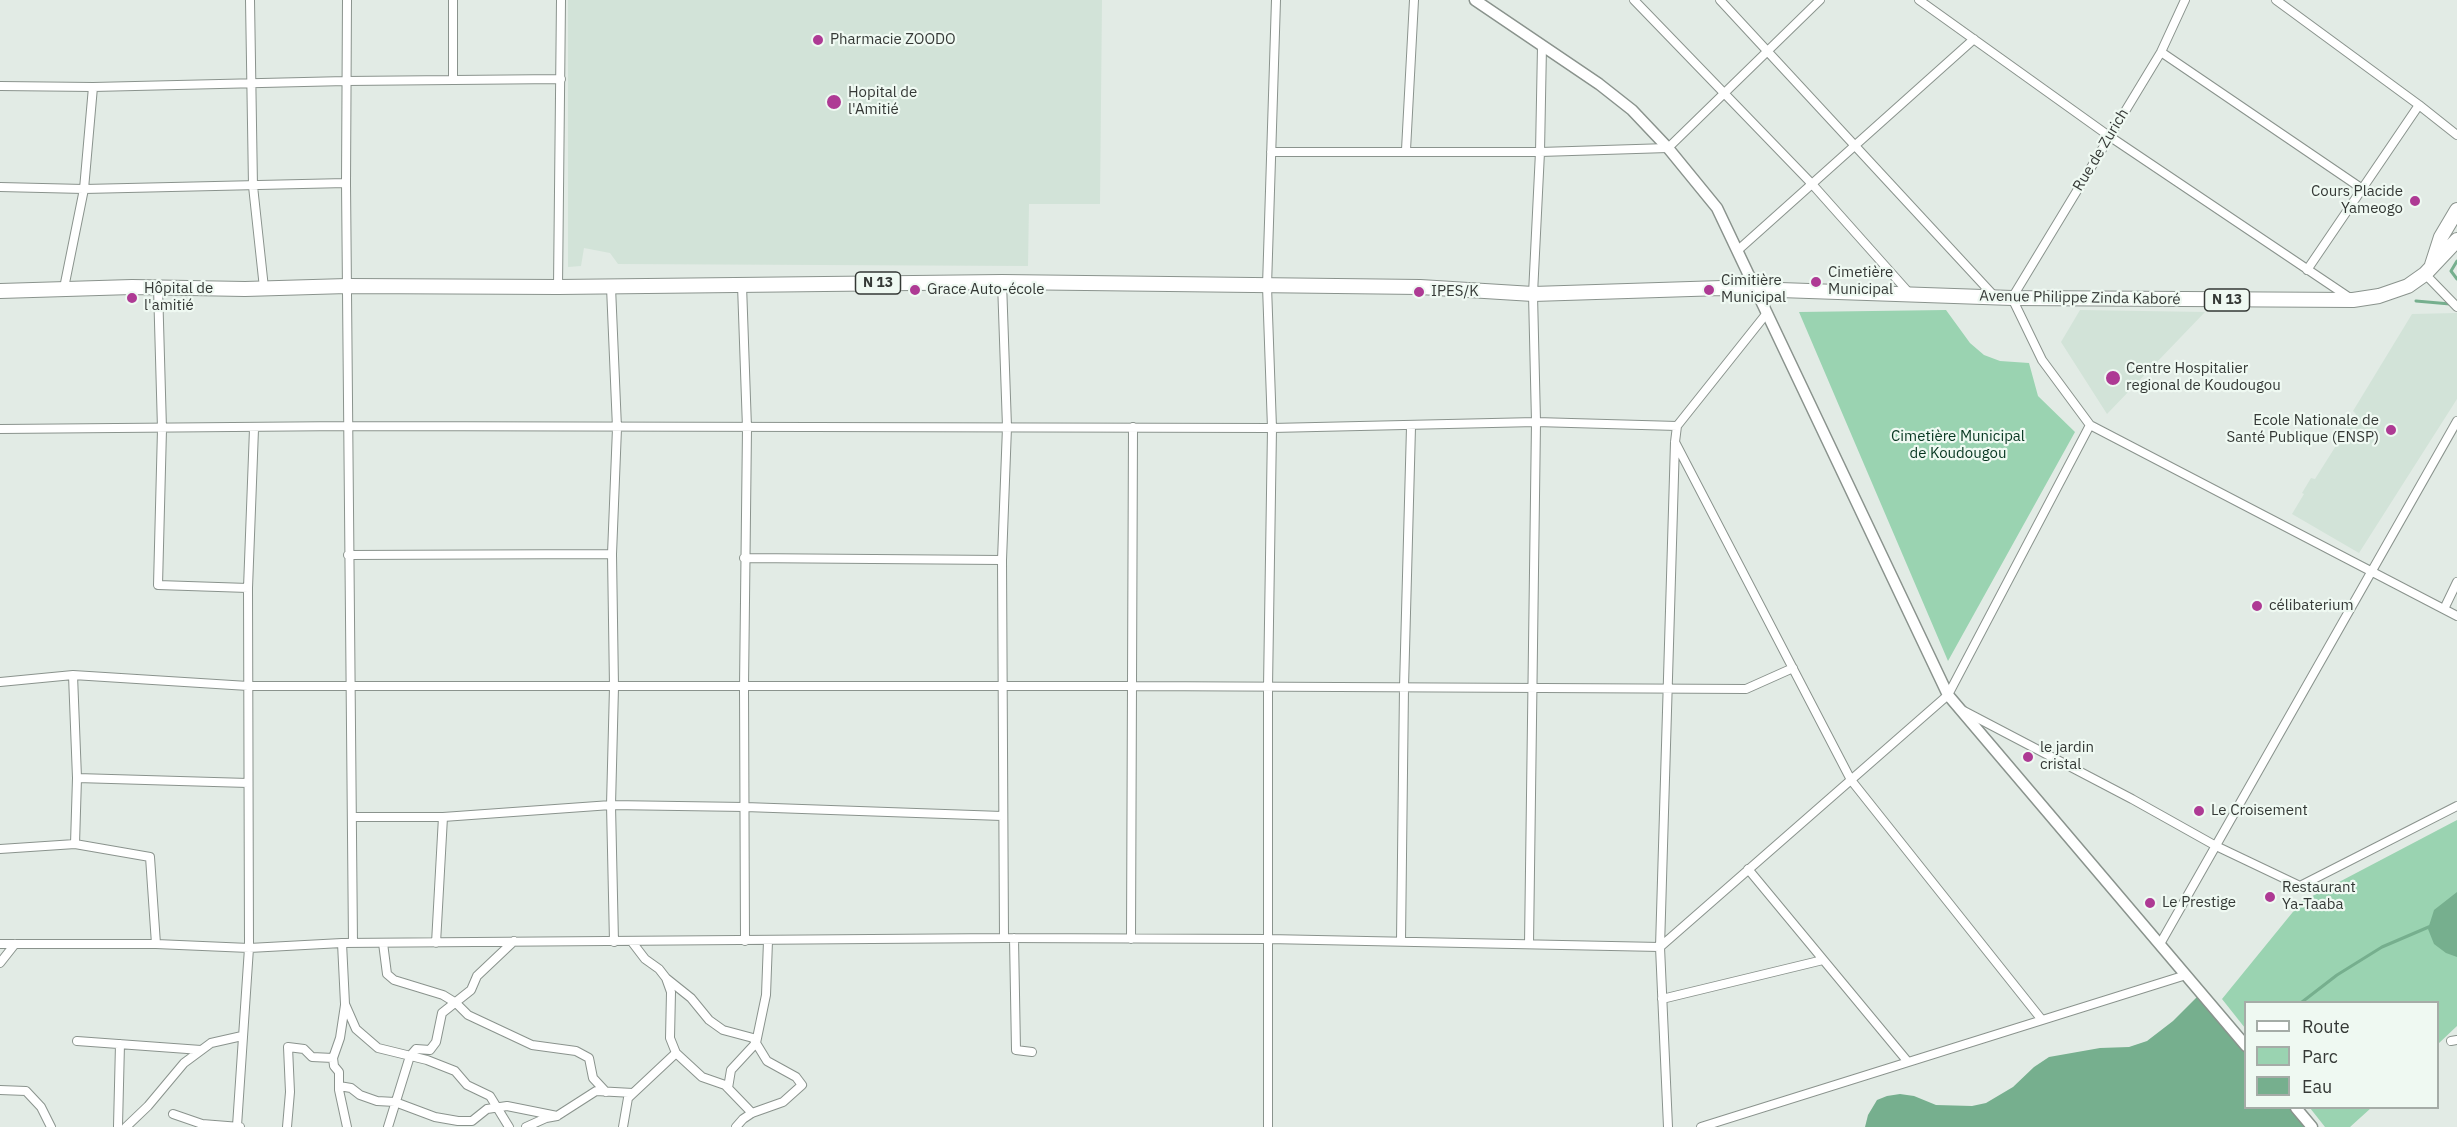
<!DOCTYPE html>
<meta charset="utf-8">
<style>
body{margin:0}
#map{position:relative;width:2457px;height:1127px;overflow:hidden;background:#e2ebe5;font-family:"IBM Plex Sans",sans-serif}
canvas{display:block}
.legend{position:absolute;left:2244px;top:1001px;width:195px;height:108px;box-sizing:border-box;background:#eff9f2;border:2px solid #a5aca7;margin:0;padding:8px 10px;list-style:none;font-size:18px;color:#353936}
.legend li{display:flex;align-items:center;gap:12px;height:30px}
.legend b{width:30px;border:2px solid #a5aca7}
</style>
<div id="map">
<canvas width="2457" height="1127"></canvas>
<ul class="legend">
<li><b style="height:8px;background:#fff"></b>Route</li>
<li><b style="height:16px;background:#9ad3b1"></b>Parc</li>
<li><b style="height:16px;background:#76af8e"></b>Eau</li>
</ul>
</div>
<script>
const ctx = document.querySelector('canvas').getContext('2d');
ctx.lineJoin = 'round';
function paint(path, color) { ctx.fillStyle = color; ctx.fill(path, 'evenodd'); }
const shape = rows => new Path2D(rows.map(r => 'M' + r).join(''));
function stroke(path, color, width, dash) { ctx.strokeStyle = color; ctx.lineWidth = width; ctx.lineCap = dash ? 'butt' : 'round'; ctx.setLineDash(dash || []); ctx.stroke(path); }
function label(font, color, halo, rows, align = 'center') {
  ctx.font = font + ' "IBM Plex Sans",sans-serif'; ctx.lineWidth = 4.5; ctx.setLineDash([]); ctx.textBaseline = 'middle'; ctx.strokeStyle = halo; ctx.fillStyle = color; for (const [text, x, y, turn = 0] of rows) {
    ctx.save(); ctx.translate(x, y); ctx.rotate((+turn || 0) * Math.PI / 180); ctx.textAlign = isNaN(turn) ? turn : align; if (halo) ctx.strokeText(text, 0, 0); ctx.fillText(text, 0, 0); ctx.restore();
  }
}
paint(shape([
 [568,0,1102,0,1100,204,1029,204,1028,266,618,264,610,253,584,248,581,266,568,267],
 [2080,310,2205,312,2107,414,2061,342],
 [2457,313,2457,399,2359,553,2292,514,2304,494,2302,493,2311,478,2315,479,2356,414,2353,411,2412,314]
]), '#d2e3d8');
paint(shape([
 [1946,310,1970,343,1984,355,2000,361,2029,363,2038,396,2075,432,1948,661,1799,312],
 [2457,820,2457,1026,2438,1044,2438,1002,2246,1002,2245,1028,2222,999,2301,902],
 [2310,1108,2371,1108,2350,1127,2325,1127]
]), '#9ad3b1');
paint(shape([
 [2457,892,2457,957,2446,953,2434,944,2428,929,2434,910],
 [2201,993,2245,1046,2246,1108,2296,1108,2308,1127,1865,1127,1868,1115,1877,1100,1887,1096,1900,1094,1914,1096,1936,1105,1972,1106,1986,1103,2013,1087,2034,1067,2049,1057,2100,1048,2129,1047,2147,1041,2173,1021]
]), '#76af8e');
stroke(shape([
 [2457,261,2451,271,2457,279],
 [2416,301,2450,304],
 [2302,1002,2337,975,2382,947,2431,926]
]), '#76af8e', 3);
const minor = shape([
 [250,0,253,186,264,288],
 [347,0,346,183,353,943],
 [1634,0,1812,184,1910,294],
 [1720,0,1995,297],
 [1919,0,2109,136,2350,298],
 [2185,0,2161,52,2012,298,2042,360,2090,425,2457,616],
 [2276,0,2419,105,2457,135],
 [2161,52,2361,188],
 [453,80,453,0],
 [0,86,93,87,346,81,561,79],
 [1406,150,1414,0],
 [1271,152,1540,152,1668,148,1820,0],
 [0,187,84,189,346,183],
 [1737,251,1974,39],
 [2307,270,2419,105],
 [2425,274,2457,307],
 [1002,282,1007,427,1002,560,1004,938],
 [742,285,747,428,744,687,745,941],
 [158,287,162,429,158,585,248,588],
 [558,287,561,0],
 [611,287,617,428,612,554,614,687,611,805,614,942],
 [64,288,84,189,93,87],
 [0,429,349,426,1272,428,1536,422,1677,426],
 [1675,442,1851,780,2042,1020],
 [348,555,612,554],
 [744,558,1002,560],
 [2444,609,2457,582],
 [73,675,77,778,75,844],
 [0,682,73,675,248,686,1134,686,1746,689,1793,668],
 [1962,710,2132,799,2216,846,2300,886,2457,806],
 [77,778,248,783],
 [352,817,443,817,611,805,745,807,1002,816],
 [0,849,75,844,150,857,156,944],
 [1748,869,1908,1062],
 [1014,938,1016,1050,1032,1052],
 [1131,939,1133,427],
 [1401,941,1404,687,1411,427],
 [632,942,645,959,659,969,666,978,671,992,670,1038,676,1053,702,1077,725,1085,752,1113],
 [342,943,345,1004,356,1029,378,1048,427,1060,455,1071,467,1085,490,1096,509,1127],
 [383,943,387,974,394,980,443,995,456,1003,468,1015,532,1045,576,1051,589,1058,593,1078,606,1092],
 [436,943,443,817],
 [0,944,156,944,249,948,342,943,1004,938,1268,939,1660,947,1948,695,2090,425],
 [1529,944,1536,422,1533,294,1540,152,1542,46],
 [2160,944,2457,421],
 [0,963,15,944],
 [666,978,691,998,709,1020,723,1030,753,1038,767,1061,796,1077,802,1085,783,1102,752,1113,743,1119,736,1127],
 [1662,999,1823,960],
 [345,1005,340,1038,333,1058,334,1066,339,1072,339,1090,347,1127],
 [77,1041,201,1050],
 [2451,1041,2457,1040],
 [339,1086,351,1088,360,1095,377,1101,395,1102,435,1117,458,1121,472,1121,487,1109,507,1106,557,1116],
 [728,1088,731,1070,756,1043,766,995,768,941],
 [0,1090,26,1091,41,1107,51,1127],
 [173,1114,202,1124,240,1127],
 [118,1126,120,1044],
 [237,1126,249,948,248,588,254,429],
 [126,1127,148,1106,184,1063,211,1043,242,1036],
 [287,1127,290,1092,288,1047,304,1049,312,1057,333,1058],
 [388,1127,410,1056,416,1049,430,1050,436,1042,442,1013,471,990,477,976,514,941],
 [526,1127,546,1118,557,1116,596,1091,633,1093],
 [623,1127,628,1098,676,1053],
 [1268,1127,1268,687,1272,428,1267,286,1276,0],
 [1668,1127,1660,947,1675,442,1677,426,1767,313],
 [1701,1127,2186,975]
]);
const tertiary = shape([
 [1475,0,1599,84,1632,110,1668,148,1717,208,1948,695,2246,1046],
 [2296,1108,2312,1127]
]);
const primary = shape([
 [2432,265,2441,237,2457,210],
 [0,291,132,287,245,289,347,286,558,287,1002,282,1420,287,1533,294,1722,288,2012,298,2353,300,2379,296,2408,286,2425,274,2457,240]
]);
stroke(minor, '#8a938d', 10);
stroke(tertiary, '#8a938d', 13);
stroke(primary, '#8a938d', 16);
stroke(minor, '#fff', 8);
stroke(tertiary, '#fff', 10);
stroke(primary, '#fff', 14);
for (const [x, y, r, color] of [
 [818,40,6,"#ae3a94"],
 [834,102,8,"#ae3a94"],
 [2415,201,6,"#ae3a94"],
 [1816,282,6,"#ae3a94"],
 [915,290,6,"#ae3a94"],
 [1709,290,6,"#ae3a94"],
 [1419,292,6,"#ae3a94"],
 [132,298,6,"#ae3a94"],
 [2113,378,8,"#ae3a94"],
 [2391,430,6,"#ae3a94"],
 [2257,606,6,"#ae3a94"],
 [2028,757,6,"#ae3a94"],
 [2199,811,6,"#ae3a94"],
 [2270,897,6,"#ae3a94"],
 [2150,903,6,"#ae3a94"]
]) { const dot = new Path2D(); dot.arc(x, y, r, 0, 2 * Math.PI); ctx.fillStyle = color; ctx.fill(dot); stroke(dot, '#eff9f2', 2); }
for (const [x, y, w] of [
 [878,283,45],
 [2227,300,45]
]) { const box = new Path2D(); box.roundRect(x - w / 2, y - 11, w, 22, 4.5); ctx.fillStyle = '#eff9f2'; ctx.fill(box); stroke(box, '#353936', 1.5); }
label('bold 14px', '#353936', null, [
 ["N 13",878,283],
 ["N 13",2227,300]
]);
label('15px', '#353936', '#eff9f2', [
 ["Pharmacie ZOODO",830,40],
 ["Hopital de",848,93],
 ["l'Amitié",848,110],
 ["Cours Placide",2403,192,"right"],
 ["Yameogo",2403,209,"right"],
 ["Cimetière",1828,273],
 ["Municipal",1828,290],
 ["Cimitière",1721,281],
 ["Municipal",1721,298],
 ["Hôpital de",144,289],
 ["l'amitié",144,306],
 ["Grace Auto-école",927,290],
 ["IPES/K",1431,292],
 ["Centre Hospitalier",2126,369],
 ["regional de Koudougou",2126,386],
 ["Ecole Nationale de",2379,421,"right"],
 ["Santé Publique (ENSP)",2379,438,"right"],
 ["célibaterium",2269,606],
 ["le jardin",2040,748],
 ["cristal",2040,765],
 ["Le Croisement",2211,811],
 ["Restaurant",2282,888],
 ["Ya-Taaba",2282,905],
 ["Le Prestige",2162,903]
], 'left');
label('15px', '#353936', '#eff9f2', [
 ["Rue de Zurich",2101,150,-59],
 ["Avenue Philippe Zinda Kaboré",2080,298,1]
]);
label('15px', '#063620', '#eff9f2', [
 ["Cimetière Municipal",1958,437],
 ["de Koudougou",1958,454]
]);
</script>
